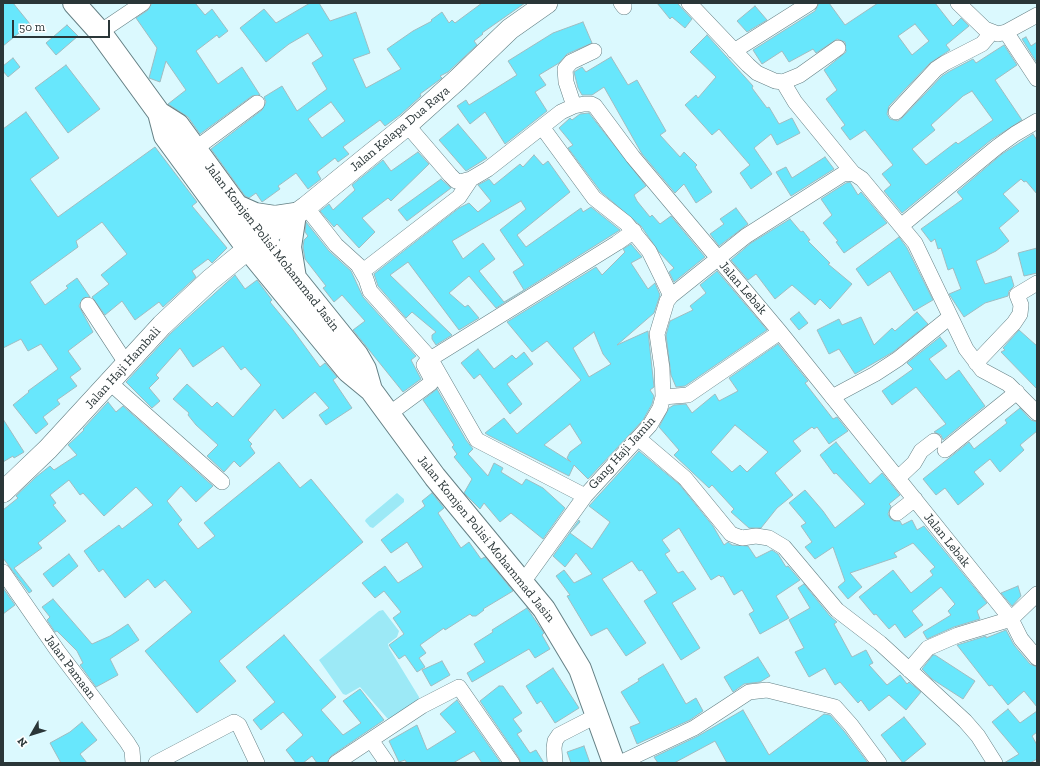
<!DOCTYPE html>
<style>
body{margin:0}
#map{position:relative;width:1040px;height:766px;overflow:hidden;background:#dbf9fe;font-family:"Zilla Slab",serif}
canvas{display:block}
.frame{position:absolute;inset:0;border:4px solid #2a3638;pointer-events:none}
.north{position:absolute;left:12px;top:714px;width:40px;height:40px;-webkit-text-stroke:3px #fff;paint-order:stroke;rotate:231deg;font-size:11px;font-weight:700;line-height:16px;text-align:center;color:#2a3638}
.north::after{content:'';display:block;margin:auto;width:14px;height:18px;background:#2a3638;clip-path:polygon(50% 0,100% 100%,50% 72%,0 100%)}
.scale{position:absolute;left:12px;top:20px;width:98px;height:18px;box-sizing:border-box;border:2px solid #2a3638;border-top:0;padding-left:5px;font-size:12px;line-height:14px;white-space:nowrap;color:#2a3638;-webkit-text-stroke:3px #fff;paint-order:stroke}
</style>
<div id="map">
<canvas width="1040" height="766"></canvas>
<div class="frame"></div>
<div class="north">N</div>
<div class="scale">50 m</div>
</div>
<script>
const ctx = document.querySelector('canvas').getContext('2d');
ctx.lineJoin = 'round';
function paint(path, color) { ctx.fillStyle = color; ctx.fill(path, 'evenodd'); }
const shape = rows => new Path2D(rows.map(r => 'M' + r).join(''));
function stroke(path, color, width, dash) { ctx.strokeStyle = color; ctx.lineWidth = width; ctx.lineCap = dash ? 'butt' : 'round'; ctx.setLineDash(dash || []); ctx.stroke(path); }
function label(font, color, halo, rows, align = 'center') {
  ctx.font = font + ' "Zilla Slab",serif'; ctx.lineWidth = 3.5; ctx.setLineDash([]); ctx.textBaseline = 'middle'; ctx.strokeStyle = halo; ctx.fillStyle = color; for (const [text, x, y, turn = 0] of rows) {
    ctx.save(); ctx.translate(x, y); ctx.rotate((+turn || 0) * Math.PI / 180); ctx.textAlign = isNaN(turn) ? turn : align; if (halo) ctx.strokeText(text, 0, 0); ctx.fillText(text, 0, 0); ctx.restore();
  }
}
paint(shape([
 [397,493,404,499,404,502,373,528,370,527,365,521,366,519],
 [383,610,399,631,397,637,388,644,389,648,419,697,419,701,391,720,387,718,360,687,346,695,343,694,319,660,379,611]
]), '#9ce9f6');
const building = shape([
 [3,3,13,3,30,24,3,46,3,3],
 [152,3,195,3,205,15,212,9,228,31,219,38,217,35,196,51,218,84,242,67,260,95,252,96,200,134,188,117,168,104,186,90,166,61,160,82,149,78,157,48,136,18,148,10,152,3],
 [310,3,319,3,330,21,356,12,370,53,353,59,366,88,401,69,387,49,413,31,432,21,431,20,442,12,449,23,452,20,455,23,482,3,525,3,482,33,483,34,474,41,477,45,448,72,440,76,442,78,420,94,421,96,400,115,385,126,380,120,343,147,349,154,338,162,335,158,317,172,321,179,308,189,296,173,278,186,280,189,262,202,256,193,249,198,245,196,211,149,262,110,266,102,264,97,282,86,297,111,327,89,312,63,323,56,308,33,289,44,266,62,240,28,264,9,276,23,310,3],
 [331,102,345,121,322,138,308,119,331,102],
 [657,3,677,3,692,19,685,28,672,17,670,19,657,3],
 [819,3,829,3,845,25,878,3,935,3,953,26,961,18,969,26,946,45,950,50,930,63,889,106,887,114,890,119,898,121,902,118,942,76,950,71,973,59,976,63,1004,45,1017,65,995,80,1022,120,991,140,902,213,884,191,891,185,882,174,893,165,865,130,850,140,841,128,845,125,826,99,837,90,824,70,846,52,845,42,837,39,816,53,813,49,789,62,782,51,762,64,753,50,815,11,819,3],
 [915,24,929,41,912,55,898,36,915,24],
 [972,91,993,120,958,144,956,142,926,165,912,149,935,130,931,125,963,96,972,91],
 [755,6,767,20,747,32,737,21,755,6],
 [583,22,592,43,567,54,559,63,539,75,546,85,535,92,547,111,505,144,485,112,470,124,457,106,466,100,469,105,517,75,508,61,553,33,583,22],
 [67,25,78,36,56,55,46,43,67,25],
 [707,35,753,86,752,88,767,108,769,107,779,124,792,118,800,133,777,145,771,134,754,148,772,174,751,189,740,173,750,165,719,129,712,135,685,105,696,95,698,98,716,77,690,52,707,35],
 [1026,37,1031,46,1037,42,1037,63,1022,39,1026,37],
 [611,57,628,85,637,80,666,131,660,135,680,157,684,152,697,165,695,167,712,192,696,203,684,184,675,193,642,154,604,87,592,95,582,95,578,88,574,72,582,67,586,72,611,57],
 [13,58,20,67,8,77,3,71,3,66,13,58],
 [66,65,100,109,68,133,35,88,66,65],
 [26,112,59,158,30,179,58,217,155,147,197,202,192,206,227,248,212,263,208,259,192,271,196,277,163,307,159,302,135,320,122,301,105,315,92,297,109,284,101,275,127,254,102,222,76,241,78,247,30,282,45,305,68,288,66,286,77,278,90,297,83,298,79,306,93,332,68,351,81,369,70,377,77,386,57,400,60,404,43,417,48,424,36,434,13,405,29,392,28,391,58,369,41,344,28,351,21,339,3,348,3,129,26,112],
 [589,113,646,186,634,195,637,201,650,217,652,215,660,224,671,216,705,257,674,282,669,272,674,268,659,252,641,226,601,192,568,148,573,145,559,128,570,118,572,120,580,114,589,113],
 [458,124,487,158,466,171,439,140,458,124],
 [1033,134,1037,140,1037,194,1026,181,1024,182,1021,179,1003,194,1019,211,999,228,1009,241,996,251,976,261,985,284,1011,276,1014,286,1009,291,1008,296,985,303,964,317,949,294,961,289,953,268,948,270,941,248,938,249,935,239,931,242,921,229,963,199,957,192,1002,154,1033,134],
 [418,152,429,164,391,201,388,198,362,218,375,232,359,248,337,224,334,227,320,211,329,204,333,210,355,190,352,185,383,160,391,171,418,152],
 [534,155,543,165,548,161,570,192,517,235,526,247,581,208,583,212,591,207,620,230,496,308,469,276,449,293,465,307,468,305,479,318,459,330,408,262,390,275,452,335,436,345,432,339,432,335,436,332,412,312,406,318,378,286,374,274,459,208,469,203,478,212,491,201,478,185,489,179,494,185,520,164,523,167,534,155],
 [521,201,526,209,500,230,524,265,513,272,524,290,504,302,479,271,495,259,483,243,463,259,452,241,521,201],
 [825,157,834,169,791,196,776,172,786,167,792,178,825,157],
 [441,179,451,188,407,221,398,210,441,179],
 [850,182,858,195,861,192,887,223,844,253,836,242,838,241,823,223,832,215,821,199,846,183,850,182],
 [736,208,748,224,719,246,710,234,724,224,720,219,736,208],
 [790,219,801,232,803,231,810,240,808,241,830,263,828,264,852,284,830,309,820,299,815,305,792,285,775,299,756,274,748,280,731,260,751,243,790,219],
 [306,222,329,251,351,271,363,297,416,356,411,360,421,379,403,392,353,330,365,321,342,295,334,302,323,288,326,286,305,259,303,247,304,240,308,236,305,232,306,222],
 [899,237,907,248,933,300,914,311,890,271,868,286,856,269,899,237],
 [631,244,642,257,631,263,648,289,655,283,660,295,654,313,617,345,648,331,654,387,650,390,654,396,652,404,643,420,588,479,574,465,569,476,488,435,485,433,504,418,517,434,581,380,547,341,532,352,507,322,596,267,602,275,625,252,623,249,631,244],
 [594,332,603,354,611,364,589,377,573,348,594,332],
 [570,424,582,443,570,452,567,458,571,462,544,445,570,424],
 [1037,248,1037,273,1024,276,1018,253,1037,248],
 [717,271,767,330,685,386,676,387,671,375,666,335,670,321,693,310,690,306,706,293,700,285,717,271],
 [235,275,245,289,257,280,272,300,270,302,293,330,320,367,325,363,337,377,333,380,352,408,326,425,319,415,329,408,315,392,283,419,275,409,248,440,252,444,250,446,255,453,240,467,234,461,224,472,207,456,218,445,196,425,188,415,189,413,173,399,187,384,212,407,217,402,233,417,261,385,245,367,241,370,223,346,193,367,180,348,156,375,159,378,149,388,160,401,152,408,126,382,171,333,235,275],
 [799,312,808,323,799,330,790,319,799,312],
 [917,312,928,324,893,352,855,374,839,349,829,354,817,330,839,319,842,325,861,317,874,345,892,328,895,331,917,312],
 [1019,330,1037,346,1037,389,1001,352,1005,350,1003,348,1019,330],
 [940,337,947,346,929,359,946,380,959,370,985,406,943,440,941,435,934,432,946,424,916,387,892,405,882,391,913,369,907,363,940,337],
 [778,344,808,381,805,383,833,419,837,417,848,431,829,444,817,427,814,429,812,427,793,441,801,451,775,473,793,495,777,508,761,528,749,528,731,512,734,509,712,485,709,488,674,455,679,450,659,427,669,408,674,405,686,404,692,413,715,394,719,401,738,391,729,378,778,344],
 [735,425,768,452,747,472,740,465,732,472,711,452,735,425],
 [478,349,494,369,512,355,516,359,524,352,533,364,507,384,522,404,510,414,480,374,474,379,461,363,478,349],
 [437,389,466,440,473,449,468,454,488,476,494,463,503,468,501,472,522,485,526,479,543,488,565,508,543,539,511,513,500,522,484,503,480,509,464,493,472,479,454,457,457,454,452,447,454,445,423,400,437,389],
 [108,402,116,412,123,406,213,486,196,502,181,486,167,501,182,520,178,524,198,549,215,536,204,523,279,462,300,488,311,479,363,542,219,661,236,681,197,713,145,651,192,612,165,580,155,588,148,579,125,598,103,569,99,572,84,551,119,525,122,529,153,505,136,487,104,516,83,493,80,495,69,480,50,495,56,503,53,505,66,521,38,543,42,548,14,568,32,591,29,593,3,558,3,510,18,498,16,496,36,477,50,466,54,470,77,455,68,445,84,430,83,429,108,402],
 [1020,408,1031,420,1037,422,1037,431,1020,445,1024,450,1000,472,990,459,974,472,984,484,958,505,945,488,936,495,923,479,969,442,974,449,1007,423,1005,420,1020,408],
 [3,419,24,452,14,458,13,456,3,462,3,419],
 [836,442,870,484,882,473,900,495,889,504,891,506,888,514,890,518,894,521,900,521,902,525,912,520,917,530,924,526,987,603,977,611,980,619,954,627,927,639,923,632,951,615,948,611,955,604,941,587,912,611,923,625,905,638,895,624,889,629,876,614,874,615,859,597,893,570,911,593,933,575,930,571,935,567,913,543,894,553,897,557,850,573,862,587,848,599,838,587,845,581,833,547,815,559,805,547,812,542,801,526,806,523,789,503,805,490,823,511,835,528,865,504,836,473,834,474,820,455,836,442],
 [639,451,679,484,713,526,724,545,728,542,732,545,748,546,756,558,772,550,778,554,786,567,788,566,800,580,776,596,789,618,760,634,749,614,754,611,742,590,734,595,723,576,721,577,719,575,711,580,679,528,662,540,670,551,665,554,678,573,683,571,696,589,672,603,700,648,681,660,644,601,657,593,642,570,639,571,632,561,602,579,646,643,626,656,607,628,591,636,567,596,570,595,556,576,564,570,574,583,592,574,576,553,565,567,553,556,579,520,580,522,570,533,592,549,610,522,589,506,639,451],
 [432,493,444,508,438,513,461,548,469,542,481,559,485,557,513,591,483,609,484,610,476,616,472,616,470,614,445,630,444,628,420,645,426,653,419,658,425,667,417,672,405,655,399,659,389,645,404,634,393,618,401,612,384,591,375,598,362,583,385,566,398,583,423,567,407,542,391,553,381,540,425,506,422,501,432,493],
 [69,554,78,566,53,587,43,574,69,554],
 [804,584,830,616,837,622,834,624,852,657,866,650,873,663,869,665,887,685,900,675,907,684,909,682,921,692,906,710,889,695,869,711,861,700,858,703,840,682,835,685,825,668,809,677,795,652,804,648,789,620,810,608,798,588,804,584],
 [1018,586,1021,596,1012,606,1001,593,1018,586],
 [3,588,15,605,3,614,3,588],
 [53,599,92,644,110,636,128,624,139,640,110,659,118,675,96,687,80,665,83,663,77,651,57,631,55,632,47,620,50,617,42,607,53,599],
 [527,608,544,633,542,635,550,649,535,658,529,649,472,682,467,673,485,662,474,644,493,632,492,630,527,608],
 [1006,630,1014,645,1030,664,1037,667,1037,707,1024,691,1008,705,992,685,989,686,957,645,986,636,986,638,1006,630],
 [284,635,336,697,321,710,343,735,361,723,343,701,360,689,384,720,331,756,327,763,317,763,312,756,303,763,296,763,286,750,303,735,283,712,261,730,253,720,275,702,246,667,284,635],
 [933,655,935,655,975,681,963,699,932,679,922,669,933,655],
 [758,657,770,676,760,682,744,684,733,692,724,677,758,657],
 [442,661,450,675,431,686,422,670,442,661],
 [663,664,686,704,696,698,703,711,690,720,637,744,630,727,640,723,621,692,639,681,638,679,663,664],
 [553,668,579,708,555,723,541,701,537,704,526,686,553,668],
 [499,686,503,686,522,713,513,719,522,731,517,734,530,753,536,750,544,763,521,763,519,758,480,701,499,686],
 [457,700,501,763,482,763,474,751,453,763,407,763,405,760,399,762,389,741,417,725,427,750,456,732,440,714,457,700],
 [1008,709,1020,723,1037,711,1037,732,1032,736,1037,745,1037,759,1030,763,1004,763,1019,754,992,722,1008,709],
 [743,710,769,755,824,714,830,715,844,731,868,763,727,763,715,741,674,763,658,763,654,757,698,736,743,710],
 [904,717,926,744,903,763,881,735,904,717],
 [82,722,97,740,80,754,87,763,61,763,50,743,70,732,82,722],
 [584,746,590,763,571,763,567,752,584,746]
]);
paint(building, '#68e7fc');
stroke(building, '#9fbcc1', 1);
const minor = shape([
 [621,3,624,7],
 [689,3,748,65,757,73,775,81,783,82,800,75,838,48],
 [958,3,985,29,998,34,1006,32,1037,15],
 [100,32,143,3],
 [1006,32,1037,79],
 [734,51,810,3],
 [783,82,795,102,853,173],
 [574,106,566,82,565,69,571,62,594,51],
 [896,112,936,69,945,63,982,44,992,32],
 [407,125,450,175,456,181,460,182,471,179,488,169,561,112,574,106,584,104,591,104,595,106,633,157,780,332,1011,619,1021,639,1037,658],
 [542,127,594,198,626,223,640,240,649,251,671,296],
 [195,149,257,103],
 [306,207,336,245,358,265,366,279,370,291,430,358,477,440,585,496],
 [901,226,997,147,1015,134,1037,121],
 [363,271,459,197,471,179],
 [88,305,126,363],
 [976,363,1014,323,1020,314,1021,305,1017,295,1037,283],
 [109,382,222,482],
 [663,397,688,395,780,332],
 [832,397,875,374,898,359,950,317],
 [389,414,431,383,432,380,424,365,427,361,617,243,634,231],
 [638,438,685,478,731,534,742,538,756,536,769,538,784,547,837,610,880,643,965,721,978,736,995,763],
 [945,450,1017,392],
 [898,478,914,463,921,451,934,441],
 [897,513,915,499],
 [3,572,57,650,127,742,132,750,133,763],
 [523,582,585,496,650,425,660,408,663,397,662,368,657,334,667,301,671,296,746,236,843,174,853,173,862,179,915,243,966,349,982,370,1008,384,1037,413],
 [909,670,928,648,958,635,1011,619,1037,594],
 [371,740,387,763],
 [156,763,234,722,239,725,257,763],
 [336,763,422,706,459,687,512,763],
 [555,763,554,748,555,741,559,735,598,715],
 [620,763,694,728,749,692,767,690,835,707,851,725,879,763]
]);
const secondary = shape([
 [3,492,48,449,162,325,210,280,248,249,306,207,407,125,457,80,510,29,547,3]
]);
const primary = shape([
 [74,3,100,32,159,113,178,125,237,206,357,355,365,369,371,390],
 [159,113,165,136,248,249,348,371,371,390,435,477,544,609,580,669,614,763],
 [237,206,255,214,275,217,295,214,290,247,295,278]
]);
stroke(minor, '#658085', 16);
stroke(secondary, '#658085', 22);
stroke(primary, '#658085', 24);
stroke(minor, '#fff', 15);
stroke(secondary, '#fff', 21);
stroke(primary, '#fff', 22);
label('13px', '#2a3638', '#fff', [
 ["Jalan Kelapa Dua Raya",400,129,-40],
 ["Jalan Komjen Polisi Mohammad Jasin",272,247,52],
 ["Jalan Lebak",743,288,49],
 ["Jalan Haji Hambali",123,368,-48],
 ["Gang Haji Jamin",622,453,-48],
 ["Jalan Komjen Polisi Mohammad Jasin",486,539,51],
 ["Jalan Lebak",947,540,51],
 ["Jalan Pamaan",70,667,53]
]);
</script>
